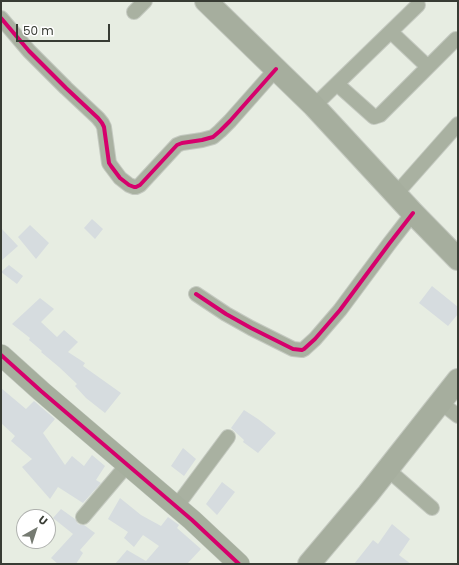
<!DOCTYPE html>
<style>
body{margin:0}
#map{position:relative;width:459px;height:565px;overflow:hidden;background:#e7ede2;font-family:Poppins,sans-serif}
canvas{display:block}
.frame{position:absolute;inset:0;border:2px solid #383c34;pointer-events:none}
.north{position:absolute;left:16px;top:509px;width:40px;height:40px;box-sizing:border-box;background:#fff;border:1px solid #afb1ae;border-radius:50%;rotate:39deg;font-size:11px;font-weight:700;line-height:16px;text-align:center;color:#383c34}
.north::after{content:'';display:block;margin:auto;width:14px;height:18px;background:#757a71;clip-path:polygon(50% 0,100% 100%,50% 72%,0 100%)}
.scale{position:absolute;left:16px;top:24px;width:94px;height:18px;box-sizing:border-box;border:2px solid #383c34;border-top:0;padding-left:5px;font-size:12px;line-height:14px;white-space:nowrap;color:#383c34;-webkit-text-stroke:3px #fff;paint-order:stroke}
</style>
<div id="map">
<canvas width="459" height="565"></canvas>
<div class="frame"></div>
<div class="north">U</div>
<div class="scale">50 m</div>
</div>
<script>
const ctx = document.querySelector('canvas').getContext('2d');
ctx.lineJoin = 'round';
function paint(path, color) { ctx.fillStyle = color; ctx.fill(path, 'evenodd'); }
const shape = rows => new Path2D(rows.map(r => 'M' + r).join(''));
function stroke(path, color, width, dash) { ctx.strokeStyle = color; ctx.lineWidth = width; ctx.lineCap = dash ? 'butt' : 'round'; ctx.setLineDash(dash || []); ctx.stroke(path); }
paint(shape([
 [92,219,103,229,95,239,84,228],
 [30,225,49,243,36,259,18,237],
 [1,228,18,246,1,261],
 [9,265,23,276,17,284,1,272],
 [432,286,458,307,458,314,448,326,419,303],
 [40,298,54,309,41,322,57,337,64,330,78,342,68,352,85,363,83,366,121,393,105,413,86,398,75,386,77,384,59,367,41,352,42,351,29,340,30,338,12,324],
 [1,388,26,409,34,401,55,419,43,433,65,465,72,456,84,466,92,455,105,466,96,480,101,483,83,503,58,487,50,499,22,467,32,459,11,441,15,436,1,423],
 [244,410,258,419,276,433,258,453,243,442,244,440,231,428],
 [183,448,196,459,184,476,171,466],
 [222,482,235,492,217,515,206,504],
 [120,498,141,515,161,526,168,517,179,525,177,528,201,549,187,564,115,564,127,550,146,561,159,546,143,535,134,547,124,538,128,532,108,519],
 [61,509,75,519,78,524,81,525,84,525,95,533,80,550,83,553,76,564,58,564,51,558,73,534,53,518],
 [392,524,410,539,399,555,411,564,354,564,373,540,378,544]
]), '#d6dcdf');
const street = shape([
 [134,12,145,1],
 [1,18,29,51,66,88,98,118,102,123,104,127,109,163,111,166,120,178,129,185,134,187,136,187,140,185,177,145,182,143,202,140,213,137,220,131,230,121,276,69],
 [391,32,428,67],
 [337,84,374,117,380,115,456,39],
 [314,106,418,5],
 [396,194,458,124],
 [196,294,226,314,251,328,293,349,302,350,304,349,315,339,340,310,389,244,413,213],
 [440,402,458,416],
 [387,469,432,508],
 [176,507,228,437],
 [83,517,127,465]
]);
const secondary = shape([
 [1,355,41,391,192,520,239,564]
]);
const highway = shape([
 [206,1,314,106,413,213,458,259],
 [309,564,368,494,458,380]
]);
stroke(street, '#c4c9c0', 16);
stroke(secondary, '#c4c9c0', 22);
stroke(highway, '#c4c9c0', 24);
stroke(street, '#a9b1a1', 14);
stroke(secondary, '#a6af9e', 21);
stroke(highway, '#a6ae9e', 22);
stroke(shape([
 [1,18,29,51,66,88,98,118,102,123,104,127,109,163,111,166,120,178,129,185,134,187,136,187,140,185,177,145,182,143,202,140,213,137,220,131,230,121,276,69],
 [196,294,226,314,251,328,293,349,302,350,304,349,315,339,340,310,389,244,413,213],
 [1,355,41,391,192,520,239,564]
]), '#d6006c', 4);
</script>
